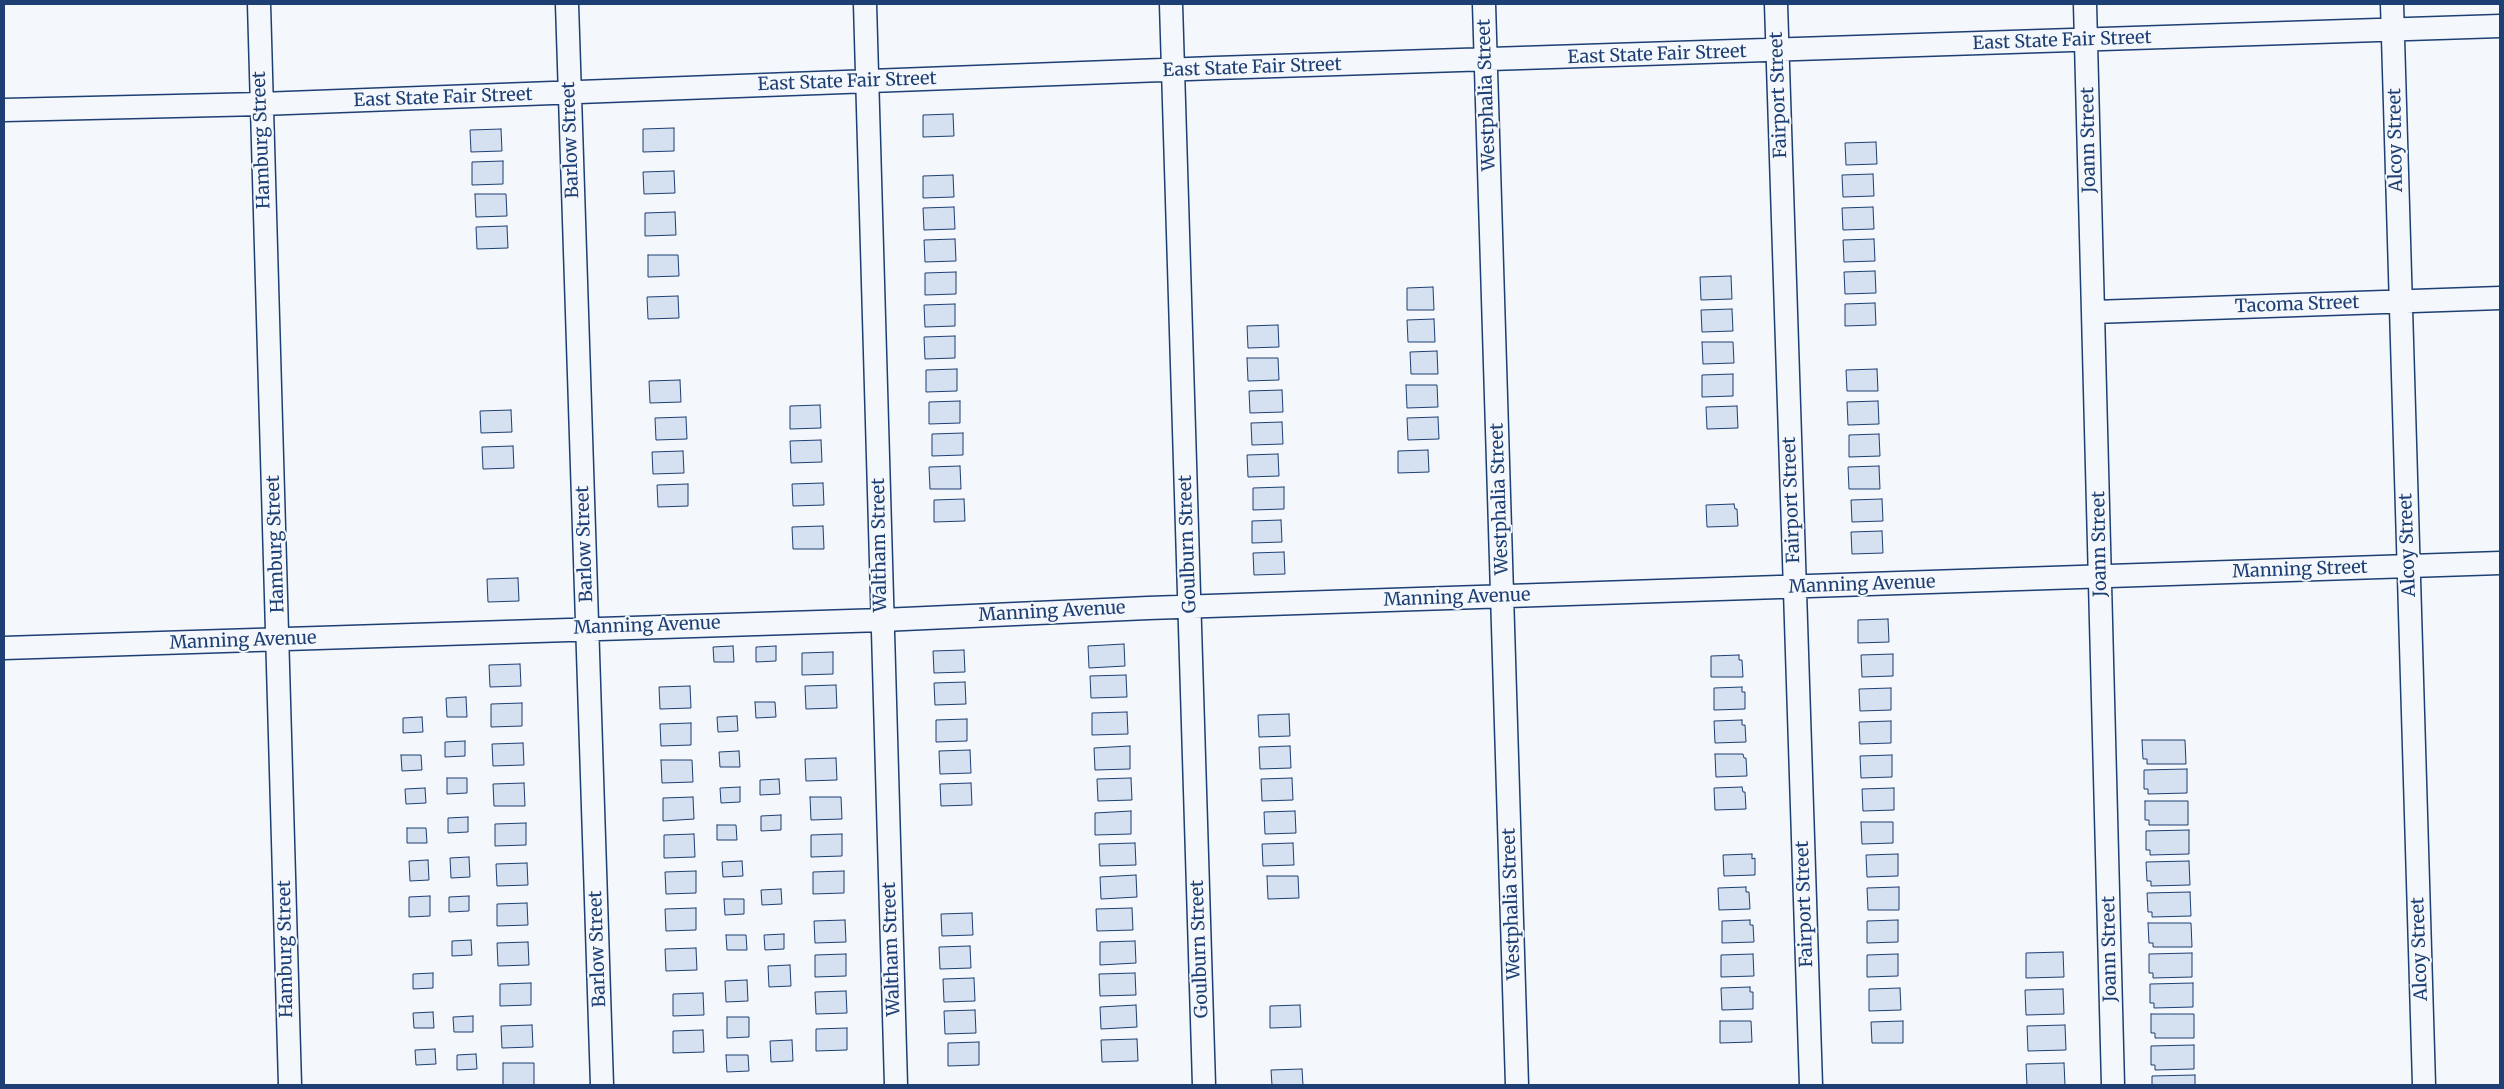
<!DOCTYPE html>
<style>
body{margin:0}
#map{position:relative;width:2504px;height:1089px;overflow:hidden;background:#f4f7fb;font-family:Merriweather,serif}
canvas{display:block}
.frame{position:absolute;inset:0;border:5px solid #1d3f73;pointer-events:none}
</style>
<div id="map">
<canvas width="2504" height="1089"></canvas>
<div class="frame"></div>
</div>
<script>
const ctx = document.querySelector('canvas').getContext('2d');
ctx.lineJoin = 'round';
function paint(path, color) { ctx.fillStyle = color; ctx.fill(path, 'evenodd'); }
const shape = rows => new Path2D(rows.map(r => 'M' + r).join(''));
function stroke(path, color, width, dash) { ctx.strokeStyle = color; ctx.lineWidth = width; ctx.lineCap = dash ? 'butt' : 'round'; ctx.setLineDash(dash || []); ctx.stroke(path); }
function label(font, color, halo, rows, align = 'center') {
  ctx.font = font + ' Merriweather,serif'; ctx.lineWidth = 4; ctx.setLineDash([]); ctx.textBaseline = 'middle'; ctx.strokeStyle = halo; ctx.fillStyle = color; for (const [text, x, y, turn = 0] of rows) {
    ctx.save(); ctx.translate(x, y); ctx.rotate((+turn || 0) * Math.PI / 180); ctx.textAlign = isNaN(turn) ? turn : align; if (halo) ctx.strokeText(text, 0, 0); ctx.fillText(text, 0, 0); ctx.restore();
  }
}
const building = shape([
 [953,114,954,136,923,137,923,115,953,114],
 [674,128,674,151,643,152,643,129,674,128],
 [501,129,502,151,471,152,470,130,501,129],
 [1876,142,1877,164,1846,165,1845,143,1876,142],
 [503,161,503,184,472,185,472,162,503,161],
 [674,171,675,193,644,194,643,172,674,171],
 [1873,174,1874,196,1843,197,1842,175,1873,174],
 [953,175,954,197,923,198,923,176,953,175],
 [475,194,506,194,507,216,476,217,475,194],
 [954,207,955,229,924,230,923,208,954,207],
 [1873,207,1874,229,1843,230,1842,208,1873,207],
 [675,212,676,235,645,236,645,213,675,212],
 [507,226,508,248,477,249,476,227,507,226],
 [955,239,956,261,925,262,924,240,955,239],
 [1874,239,1875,261,1844,262,1843,240,1874,239],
 [648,255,678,255,679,276,648,277,648,255],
 [1875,271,1876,293,1845,294,1844,272,1875,271],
 [956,272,956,294,925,295,925,273,956,272],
 [1731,276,1732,299,1701,300,1700,277,1731,276],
 [1433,287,1434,310,1407,310,1407,288,1433,287],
 [678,296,679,318,648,319,647,297,678,296],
 [1875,303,1876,325,1845,326,1845,304,1875,303],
 [955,304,955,326,925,327,924,305,955,304],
 [1732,309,1733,331,1702,332,1701,310,1732,309],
 [1434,319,1435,342,1408,342,1407,320,1434,319],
 [1278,325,1279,347,1248,348,1247,326,1278,325],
 [955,336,955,358,925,359,924,337,955,336],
 [1702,342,1733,342,1734,363,1703,364,1702,342],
 [1437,351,1438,374,1411,374,1410,352,1437,351],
 [1247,358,1278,358,1279,380,1248,381,1247,358],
 [957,369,957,391,926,392,926,370,957,369],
 [1877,369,1878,391,1847,391,1846,370,1877,369],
 [1733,374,1733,396,1702,397,1702,375,1733,374],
 [680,380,681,402,650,403,649,381,680,380],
 [1406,385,1437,385,1438,407,1407,408,1406,385],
 [1282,390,1283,412,1250,413,1249,391,1282,390],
 [960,401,960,423,929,424,929,402,960,401],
 [1878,401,1879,424,1848,425,1847,402,1878,401],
 [820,405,821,428,790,429,790,406,820,405],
 [1737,406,1738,428,1707,429,1706,407,1737,406],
 [511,410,512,432,481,433,480,411,511,410],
 [686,417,687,439,656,440,655,418,686,417],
 [1438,417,1439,439,1408,440,1407,418,1438,417],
 [1282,422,1283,444,1252,445,1251,423,1282,422],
 [963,433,963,455,932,456,932,434,963,433],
 [1879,434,1880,456,1849,457,1849,435,1879,434],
 [821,440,822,462,791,463,790,441,821,440],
 [513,446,514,468,483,469,482,447,513,446],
 [1428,450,1429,472,1398,473,1398,451,1428,450],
 [683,451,684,473,653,474,652,452,683,451],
 [1278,454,1279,476,1248,477,1247,455,1278,454],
 [960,466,961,489,930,489,929,467,960,466],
 [1879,466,1880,489,1849,489,1848,467,1879,466],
 [823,483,824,505,793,506,792,484,823,483],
 [688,484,688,506,658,507,657,485,688,484],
 [1284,487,1284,509,1253,510,1253,488,1284,487],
 [964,499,965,521,934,522,934,500,964,499],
 [1882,499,1883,521,1852,522,1851,500,1882,499],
 [1734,504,1735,509,1737,509,1738,526,1707,527,1706,505,1734,504],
 [1281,520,1282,542,1252,543,1252,521,1281,520],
 [823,526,824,549,793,549,792,527,823,526],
 [1882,531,1883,553,1852,554,1851,532,1882,531],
 [1284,552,1285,574,1254,575,1253,553,1284,552],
 [518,578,519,601,488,602,487,579,518,578],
 [1888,619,1889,642,1858,643,1858,620,1888,619],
 [1124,644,1125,666,1089,668,1088,646,1124,644],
 [733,646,734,662,714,662,713,647,733,646],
 [776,646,776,661,756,662,756,647,776,646],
 [964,650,965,672,934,673,933,651,964,650],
 [833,652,833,674,802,675,802,653,833,652],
 [1893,654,1893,676,1862,677,1861,655,1893,654],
 [1739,655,1739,660,1742,660,1743,677,1711,677,1711,656,1739,655],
 [520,664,521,686,490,687,489,665,520,664],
 [1126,675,1127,697,1091,698,1090,676,1126,675],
 [965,682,966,704,935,705,934,683,965,682],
 [836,685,837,708,806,709,805,686,836,685],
 [690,686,691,708,660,709,659,687,690,686],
 [1742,687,1742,692,1745,692,1745,709,1714,710,1714,688,1742,687],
 [1891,688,1891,710,1860,711,1859,689,1891,688],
 [466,697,467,717,447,717,446,698,466,697],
 [755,702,775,702,776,717,756,718,755,702],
 [522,703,522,726,491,727,491,704,522,703],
 [1127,712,1128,734,1092,735,1092,713,1127,712],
 [1289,714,1290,736,1259,737,1258,715,1289,714],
 [737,716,738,731,718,732,717,717,737,716],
 [422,717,423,732,403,733,403,718,422,717],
 [967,719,967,741,936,742,936,720,967,719],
 [1742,720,1742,725,1745,725,1746,742,1715,743,1714,721,1742,720],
 [1891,721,1891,743,1860,744,1859,722,1891,721],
 [691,723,691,745,661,746,660,724,691,723],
 [2142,740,2185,740,2186,764,2147,764,2147,759,2143,759,2142,740],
 [465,741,465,756,445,757,445,742,465,741],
 [523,743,524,765,493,766,492,744,523,743],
 [1130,746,1130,769,1095,770,1094,748,1130,746],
 [1290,746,1291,768,1260,769,1259,747,1290,746],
 [970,750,971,773,940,774,939,751,970,750],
 [739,751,740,767,720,767,719,752,739,751],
 [1715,754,1743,754,1744,758,1746,758,1747,776,1716,777,1715,754],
 [401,755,421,755,422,770,402,771,401,755],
 [1892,755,1892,777,1861,778,1860,756,1892,755],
 [836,758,837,780,806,781,805,759,836,758],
 [661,760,692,760,693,782,662,783,661,760],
 [2187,769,2187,793,2148,794,2148,789,2144,789,2144,770,2187,769],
 [447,778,467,778,467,793,447,794,447,778],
 [1131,778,1132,800,1098,801,1097,779,1131,778],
 [1292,778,1293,800,1262,801,1261,779,1292,778],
 [779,779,780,794,760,795,760,780,779,779],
 [524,783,525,806,494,806,493,784,524,783],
 [971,783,972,805,941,806,940,784,971,783],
 [740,787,740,802,721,803,720,788,740,787],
 [1742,787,1743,792,1745,792,1746,809,1715,810,1714,788,1742,787],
 [425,788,426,803,406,804,405,789,425,788],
 [1894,788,1894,810,1863,811,1862,789,1894,788],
 [693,797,694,819,663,821,663,798,693,797],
 [810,797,841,797,842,819,811,820,810,797],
 [2145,801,2188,801,2188,825,2149,825,2149,820,2145,820,2145,801],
 [1131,811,1131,834,1095,835,1095,813,1131,811],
 [1295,811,1296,833,1265,834,1264,812,1295,811],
 [781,815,781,830,761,831,761,816,781,815],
 [468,817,468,832,448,833,448,818,468,817],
 [1861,822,1893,822,1893,843,1862,844,1861,822],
 [526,823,526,845,495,846,495,824,526,823],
 [717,825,736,825,737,840,717,840,717,825],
 [407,828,426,828,427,843,407,843,407,828],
 [2189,830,2189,854,2150,855,2150,850,2146,850,2146,831,2189,830],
 [694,834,695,857,664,858,664,835,694,834],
 [842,834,842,856,811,857,811,835,842,834],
 [1135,843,1136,865,1100,866,1099,844,1135,843],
 [1293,843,1294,865,1263,866,1262,844,1293,843],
 [1752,854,1752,859,1755,858,1755,875,1724,876,1723,855,1752,854],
 [1898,854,1898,876,1867,877,1866,855,1898,854],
 [469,857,470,877,451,878,450,858,469,857],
 [428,860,429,880,410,881,409,861,428,860],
 [742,861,743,876,723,877,722,862,742,861],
 [2189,861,2190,885,2151,886,2151,881,2147,881,2146,862,2189,861],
 [527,863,528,885,497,886,496,864,527,863],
 [696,871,696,893,666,894,665,872,696,871],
 [844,871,844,893,813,894,813,872,844,871],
 [1136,875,1137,897,1101,899,1100,877,1136,875],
 [1267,876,1298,876,1299,898,1268,899,1267,876],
 [1746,887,1746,892,1749,892,1750,909,1719,910,1718,888,1746,887],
 [1899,887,1899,910,1868,910,1867,888,1899,887],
 [781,889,782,904,762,905,761,890,781,889],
 [2190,892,2191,916,2152,917,2152,912,2148,912,2147,893,2190,892],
 [430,896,430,916,409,917,409,897,430,896],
 [469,896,469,911,449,912,449,897,469,896],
 [724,899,744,899,744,914,725,915,724,899],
 [527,903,528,925,497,926,497,904,527,903],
 [696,908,696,930,666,931,665,909,696,908],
 [1132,908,1133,930,1097,931,1096,909,1132,908],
 [972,913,973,935,942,936,941,914,972,913],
 [845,920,846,942,815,943,814,921,845,920],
 [1750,920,1750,925,1753,925,1754,942,1722,943,1722,921,1750,920],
 [1898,920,1898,942,1867,943,1867,921,1898,920],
 [2148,923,2191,923,2192,947,2153,947,2153,943,2149,943,2148,923],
 [784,934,784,949,765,950,764,935,784,934],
 [726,935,746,935,747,950,727,950,726,935],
 [471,940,472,955,452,956,452,941,471,940],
 [1135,941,1136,963,1100,965,1100,942,1135,941],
 [528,942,529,965,498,966,497,943,528,942],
 [970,946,971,968,940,969,939,947,970,946],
 [696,948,697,970,666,971,665,949,696,948],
 [2063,952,2064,977,2026,978,2026,953,2063,952],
 [2192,953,2192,977,2153,978,2153,973,2149,973,2149,954,2192,953],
 [846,954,846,976,815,977,815,955,846,954],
 [1753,954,1754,976,1721,977,1721,955,1753,954],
 [1898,954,1898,976,1867,977,1867,955,1898,954],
 [790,965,791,986,769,987,768,966,790,965],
 [433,973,433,988,413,989,413,974,433,973],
 [1135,973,1136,995,1100,996,1099,974,1135,973],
 [974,978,975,1001,944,1002,943,979,974,978],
 [747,980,748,1001,726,1002,725,981,747,980],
 [531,983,531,1005,500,1006,500,984,531,983],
 [2193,983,2193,1007,2154,1008,2154,1003,2150,1003,2150,984,2193,983],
 [1750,987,1750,992,1753,992,1753,1009,1722,1010,1721,988,1750,987],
 [1900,988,1901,1010,1869,1011,1869,989,1900,988],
 [2063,989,2064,1014,2026,1015,2025,990,2063,989],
 [846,991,847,1013,816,1014,815,992,846,991],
 [703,993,704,1015,673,1016,673,994,703,993],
 [1136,1005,1137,1027,1101,1029,1100,1007,1136,1005],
 [1300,1005,1301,1027,1270,1028,1270,1006,1300,1005],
 [975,1010,976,1033,945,1034,944,1011,975,1010],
 [433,1012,434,1028,414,1028,413,1013,433,1012],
 [2151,1014,2194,1014,2194,1038,2155,1038,2155,1033,2151,1033,2151,1014],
 [473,1016,473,1032,454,1032,453,1017,473,1016],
 [727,1017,749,1017,749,1037,727,1038,727,1017],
 [1720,1021,1751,1021,1752,1042,1720,1043,1720,1021],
 [1903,1021,1903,1043,1872,1043,1871,1022,1903,1021],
 [532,1025,533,1047,502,1048,501,1026,532,1025],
 [2065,1025,2066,1050,2028,1051,2027,1026,2065,1025],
 [847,1028,847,1050,816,1051,816,1029,847,1028],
 [703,1030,704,1052,673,1053,673,1031,703,1030],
 [1137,1039,1138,1061,1102,1062,1101,1040,1137,1039],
 [792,1040,793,1061,771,1062,770,1041,792,1040],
 [979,1042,979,1065,948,1066,948,1043,979,1042],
 [2194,1045,2194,1069,2155,1070,2155,1065,2151,1065,2151,1046,2194,1045],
 [435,1049,436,1064,416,1065,415,1050,435,1049],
 [476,1054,477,1069,457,1070,457,1055,476,1054],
 [726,1055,748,1055,749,1071,727,1072,726,1055],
 [503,1063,534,1063,534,1085,503,1085,503,1063],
 [2064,1063,2065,1085,2027,1085,2026,1064,2064,1063],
 [1302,1069,1303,1085,1272,1085,1271,1070,1302,1069],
 [2195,1075,2195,1085,2152,1085,2152,1076,2195,1075]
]);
paint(building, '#d5e0f0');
stroke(building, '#1d3f73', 1);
const minor = shape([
 [259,4,290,1085],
 [567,4,602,1085],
 [865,4,896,1085],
 [1171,4,1204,1085],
 [1484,4,1517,1085],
 [1776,4,1811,1085],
 [2085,4,2113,1085],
 [2392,4,2424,1085],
 [4,110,261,104,1215,68,2500,26],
 [2094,312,2500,298],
 [4,648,882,620,1148,608,2500,563]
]);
stroke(minor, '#1d3f73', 25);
stroke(minor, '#f4f7fb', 22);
label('18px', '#1d3f73', '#f4f7fb', [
 ["East State Fair Street",2062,41,-2],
 ["East State Fair Street",1657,55,-2],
 ["East State Fair Street",1252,68,-2],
 ["East State Fair Street",847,82,-2],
 ["Westphalia Street",1487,95,-92],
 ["Fairport Street",1779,95,-92],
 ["East State Fair Street",443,98,-2],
 ["Hamburg Street",262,140,-92],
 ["Barlow Street",571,140,-92],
 ["Joann Street",2089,140,-91],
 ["Alcoy Street",2396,140,-91],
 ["Tacoma Street",2297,305,-2],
 ["Westphalia Street",1500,499,-92],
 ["Fairport Street",1792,500,-92],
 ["Hamburg Street",276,544,-92],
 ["Barlow Street",585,544,-92],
 ["Goulburn Street",1188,544,-92],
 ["Joann Street",2100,544,-91],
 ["Waltham Street",880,545,-91],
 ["Alcoy Street",2408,545,-92],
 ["Manning Street",2300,570,-2],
 ["Manning Avenue",1862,585,-2],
 ["Manning Avenue",1457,598,-2],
 ["Manning Avenue",1052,612,-3],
 ["Manning Avenue",647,626,-2],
 ["Manning Avenue",243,641,-2],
 ["Westphalia Street",1512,904,-92],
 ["Fairport Street",1805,904,-92],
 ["Hamburg Street",286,949,-91],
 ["Barlow Street",598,949,-92],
 ["Waltham Street",892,949,-92],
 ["Goulburn Street",1200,949,-92],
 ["Joann Street",2110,949,-91],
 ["Alcoy Street",2420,949,-92]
]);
</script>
